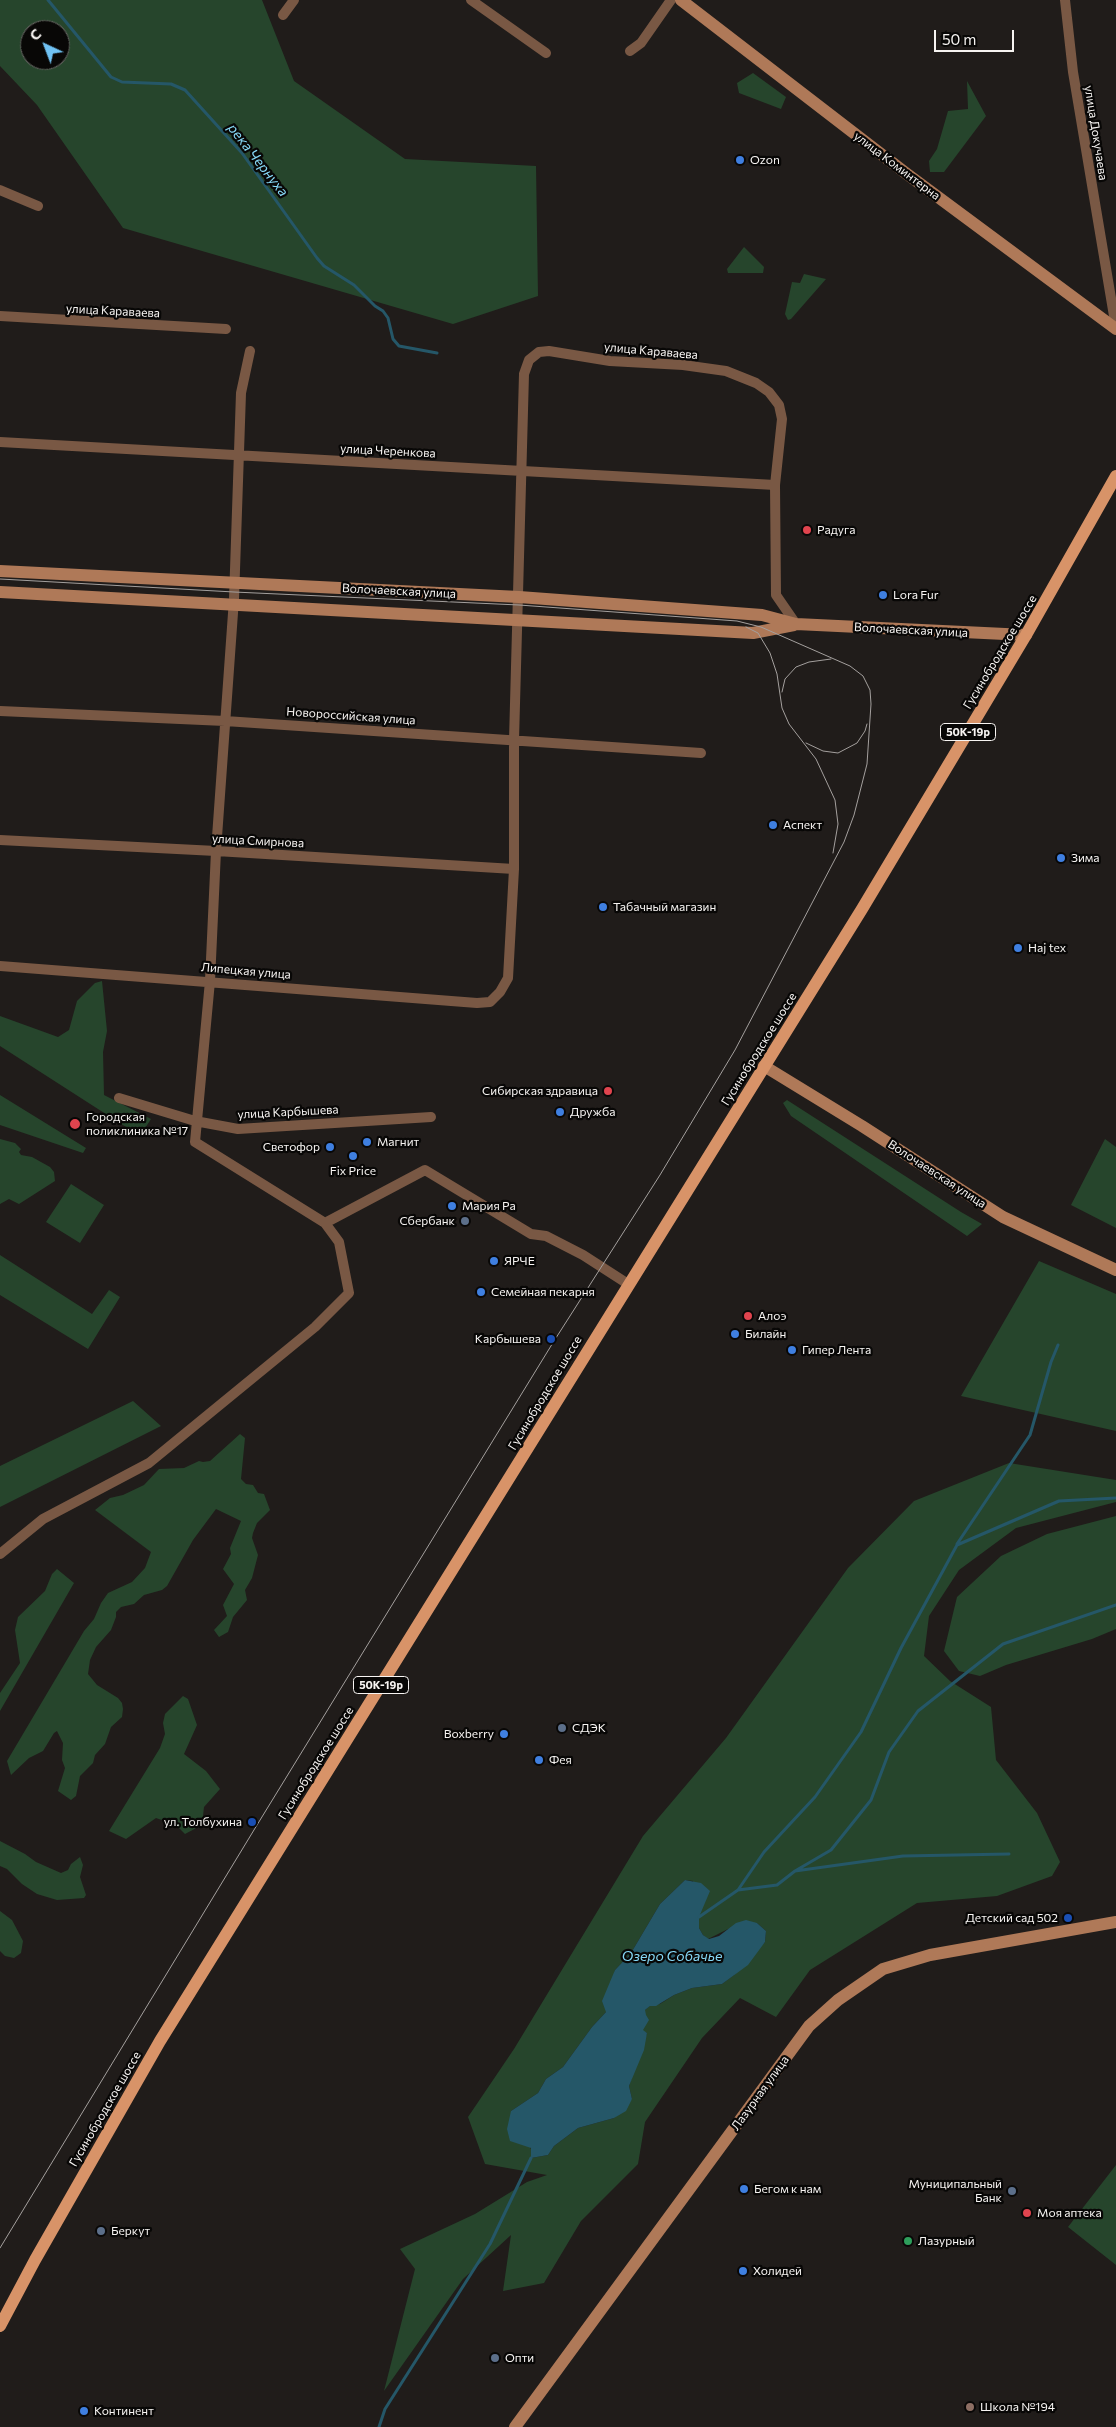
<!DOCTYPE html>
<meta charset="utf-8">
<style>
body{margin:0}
#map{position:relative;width:1116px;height:2427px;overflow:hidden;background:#201c1a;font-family:Commissioner,sans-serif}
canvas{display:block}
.north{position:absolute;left:20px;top:20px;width:50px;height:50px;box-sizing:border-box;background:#080706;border:1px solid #686664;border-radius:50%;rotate:317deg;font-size:14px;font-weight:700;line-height:20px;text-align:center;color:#f7f4f2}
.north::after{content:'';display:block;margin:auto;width:18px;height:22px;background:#70c2f4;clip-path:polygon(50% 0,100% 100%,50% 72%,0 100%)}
.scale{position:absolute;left:934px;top:30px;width:80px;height:22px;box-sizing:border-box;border:2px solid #f7f4f2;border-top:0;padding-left:6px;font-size:15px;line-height:18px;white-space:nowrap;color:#f7f4f2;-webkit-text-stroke:4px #080706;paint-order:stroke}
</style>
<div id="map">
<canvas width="1116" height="2427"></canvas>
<div class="north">С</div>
<div class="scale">50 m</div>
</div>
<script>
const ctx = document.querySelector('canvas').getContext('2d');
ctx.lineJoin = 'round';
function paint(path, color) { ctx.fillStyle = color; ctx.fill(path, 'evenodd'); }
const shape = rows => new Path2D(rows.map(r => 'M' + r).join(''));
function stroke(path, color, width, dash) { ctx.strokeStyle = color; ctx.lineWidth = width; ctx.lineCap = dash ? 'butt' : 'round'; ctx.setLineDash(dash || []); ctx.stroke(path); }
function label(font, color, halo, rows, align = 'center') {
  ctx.font = font + ' Commissioner,sans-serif'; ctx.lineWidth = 4.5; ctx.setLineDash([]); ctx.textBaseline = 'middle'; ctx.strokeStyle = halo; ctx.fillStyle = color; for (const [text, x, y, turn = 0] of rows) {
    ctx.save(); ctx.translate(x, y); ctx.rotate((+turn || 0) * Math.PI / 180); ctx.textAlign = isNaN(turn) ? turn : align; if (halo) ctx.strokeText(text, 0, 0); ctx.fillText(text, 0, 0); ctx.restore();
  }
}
paint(shape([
 [0,0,262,0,294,81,405,159,536,166,538,296,453,324,123,228,37,105,0,66],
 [30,30,60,30,60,60,30,60],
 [753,73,786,97,781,109,739,93,737,83],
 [967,81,986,116,944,172,930,172,929,161,937,149,948,111,968,109],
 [744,247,764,267,763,273,728,273,727,269],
 [804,274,826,279,791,319,788,320,785,314,792,282,800,283],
 [102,981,107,1031,103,1052,104,1095,151,1119,140,1136,0,1046,0,1016,58,1037,69,1030,77,1001,95,983],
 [0,1095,86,1148,83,1153,0,1125],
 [787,1100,961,1212,982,1224,967,1236,791,1116,783,1103],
 [0,1139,15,1143,21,1149,19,1152,21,1155,32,1157,50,1167,54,1172,55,1181,19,1204,9,1199,0,1204],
 [1105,1139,1116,1147,1116,1228,1071,1205],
 [71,1184,104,1205,80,1243,46,1222],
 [0,1255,92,1314,109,1290,120,1297,88,1349,0,1295],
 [1039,1261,1116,1294,1116,1431,961,1396],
 [133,1401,161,1426,0,1507,0,1466],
 [240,1434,245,1438,241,1479,246,1484,253,1485,258,1493,264,1494,270,1510,257,1523,253,1533,252,1538,258,1555,252,1578,245,1590,247,1600,233,1617,228,1632,219,1637,214,1630,227,1616,223,1605,234,1584,223,1569,231,1554,230,1548,241,1521,216,1509,193,1540,167,1586,162,1590,144,1595,134,1604,121,1607,116,1612,116,1617,111,1630,96,1647,90,1660,88,1674,97,1685,118,1698,122,1703,123,1709,122,1717,111,1727,105,1744,95,1755,93,1763,80,1776,76,1796,71,1800,58,1791,65,1768,62,1760,63,1743,57,1731,54,1733,43,1751,29,1758,11,1775,7,1761,84,1631,94,1619,101,1603,108,1593,132,1582,145,1568,151,1552,95,1510,110,1498,123,1495,144,1485,159,1469,184,1468,199,1461,203,1462,210,1461],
 [1009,1463,1116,1480,1116,1502,1016,1528,959,1570,929,1616,924,1656,950,1681,991,1707,996,1760,1037,1813,1060,1862,1052,1876,997,1896,917,1903,810,1970,776,2017,740,1998,702,2038,645,2122,638,2164,581,2221,544,2283,503,2291,511,2235,463,2279,384,2391,415,2269,400,2249,475,2214,527,2182,547,2175,485,2164,468,2117,514,2049,643,1836,726,1738,848,1568,914,1501],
 [685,1880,693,1881,699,1928,703,1935,708,1939,728,1929,757,1923,766,1931,765,1942,734,1975,722,1984,692,1988,674,1995,660,2004,651,2005,645,2010,642,2031,647,2033,629,2086,632,2099,614,2118,578,2128,554,2146,548,2155,531,2158,531,2149,511,2111,538,2093,546,2079,563,2067,592,2027,606,2012,615,1970,631,1953,660,1904],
 [1116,1516,1116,1629,1092,1639,1006,1665,980,1676,959,1671,944,1651,957,1597,1001,1556,1047,1534],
 [57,1569,74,1583,0,1711,0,1693,20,1663,15,1630,18,1617,45,1591,52,1574],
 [183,1696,188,1699,197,1725,184,1754,206,1771,220,1789,204,1807,202,1825,185,1834,176,1825,156,1818,126,1839,109,1831,160,1748,165,1734,163,1723,165,1714],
 [0,1841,25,1854,36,1862,61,1873,68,1870,71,1864,80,1857,83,1865,80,1877,86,1895,84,1898,57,1900,37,1894,22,1884,7,1869,0,1866],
 [0,1911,12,1920,23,1941,21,1953,14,1958,5,1956,0,1951],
 [1116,2165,1116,2265,1068,2227]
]), '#26452c');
paint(shape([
 [685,1880,701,1883,710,1891,699,1917,699,1928,703,1935,709,1939,719,1936,736,1923,746,1920,757,1923,766,1931,765,1942,748,1965,722,1984,692,1988,674,1995,656,2006,650,2006,645,2010,646,2015,649,2020,643,2030,647,2033,644,2050,629,2086,632,2099,626,2111,614,2118,578,2128,554,2146,548,2155,531,2158,531,2148,510,2141,507,2129,511,2111,538,2093,546,2079,563,2067,592,2027,606,2012,602,2001,615,1970,631,1953,660,1904]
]), '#255768');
stroke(shape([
 [48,0,111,77,122,82,171,84,185,90,242,153,317,258,324,266,354,285,375,306,383,311,388,318,393,339,399,346,437,353],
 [957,1544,1030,1435,1051,1362,1058,1345],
 [795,1871,831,1850,871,1800,889,1752,918,1711,1003,1644,1116,1605],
 [738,1890,764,1852,815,1797,861,1732,901,1648,957,1545,1059,1501,1116,1498],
 [699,1917,738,1890,777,1885,795,1871,903,1856,1009,1854],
 [379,2427,385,2409,490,2244,531,2158]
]), '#255768', 3);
stroke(shape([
 [471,0,546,53],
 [1065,0,1073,72,1116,328],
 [283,15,294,0],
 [630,51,641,43,671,0],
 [0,190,38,206],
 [0,316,226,329],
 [250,351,241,393,234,599,216,851,210,981,195,1142,325,1223],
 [0,442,775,485],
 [0,711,225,721,701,753],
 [0,840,216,851,514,869],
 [0,966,477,1003,490,1002,500,992,508,978,514,869,514,740,524,374,529,360,539,352,549,351,610,361,683,365,726,371,756,383,769,392,779,405,782,419,775,485,776,595,796,624],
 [119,1098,195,1121,238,1129,431,1117],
 [0,1554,43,1519,149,1463,315,1327,349,1293,339,1242,325,1223,425,1170,531,1234,546,1236,583,1255,628,1284]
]), '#795844', 10);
stroke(shape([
 [681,0,907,174,1116,329],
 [0,571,519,597,762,615,796,624,1026,635],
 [0,592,753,633,794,625],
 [764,1066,862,1126,1003,1217,1116,1270],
 [515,2427,809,2026,838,2000,883,1969,930,1955,1116,1922]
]), '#af7958', 12);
stroke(shape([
 [0,2326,35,2260,160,2041,862,909,1026,635,1116,476]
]), '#d89368', 12);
stroke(shape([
 [0,579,234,592,519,605,737,621,761,627,850,666,863,676,870,690,871,704,867,764,854,815,844,842,735,1050,660,1175,554,1341,257,1825,0,2248],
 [746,627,758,633,770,653,777,674,782,708,789,724,816,759,835,800,838,824,833,853],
 [782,692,785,679,796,667,809,662,831,659],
 [806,743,823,751,838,753,857,743,865,731,867,724]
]), '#a4a09e', 1);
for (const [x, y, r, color] of [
 [740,160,5,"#3f7fe0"],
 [807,530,5,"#e0444e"],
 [883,595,5,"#3f7fe0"],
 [773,825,5,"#3f7fe0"],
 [1061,858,5,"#3f7fe0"],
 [603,907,5,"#3f7fe0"],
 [1018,948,5,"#3f7fe0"],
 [608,1091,5,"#e0444e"],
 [560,1112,5,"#3f7fe0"],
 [75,1124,6,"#e0444e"],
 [367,1142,5,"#3f7fe0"],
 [330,1147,5,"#3f7fe0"],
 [353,1156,5,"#3f7fe0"],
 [452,1206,5,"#3f7fe0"],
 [465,1221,5,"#5c6f8a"],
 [494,1261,5,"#3f7fe0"],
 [481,1292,5,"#3f7fe0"],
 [748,1316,5,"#e0444e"],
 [735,1334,5,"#3f7fe0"],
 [551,1339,5,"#1a4fb4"],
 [792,1350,5,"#3f7fe0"],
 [562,1728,5,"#5c6f8a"],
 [504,1734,5,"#3f7fe0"],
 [539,1760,5,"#3f7fe0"],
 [252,1822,5,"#1a4fb4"],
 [1068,1918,5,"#1a4fb4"],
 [744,2189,5,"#3f7fe0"],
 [1012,2191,5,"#5c6f8a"],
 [1027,2213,5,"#e0444e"],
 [101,2231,5,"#5c6f8a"],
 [908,2241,5,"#2e9e5b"],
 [743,2271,5,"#3f7fe0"],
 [495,2358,5,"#5c6f8a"],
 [970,2407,5,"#8d6e63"],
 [84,2411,5,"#3f7fe0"]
]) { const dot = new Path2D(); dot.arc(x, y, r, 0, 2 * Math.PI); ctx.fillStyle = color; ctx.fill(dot); stroke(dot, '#080706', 2); }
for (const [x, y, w] of [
 [968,732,55],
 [381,1685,55]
]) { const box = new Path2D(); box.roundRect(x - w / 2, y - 8.5, w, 17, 4); ctx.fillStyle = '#080706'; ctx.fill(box); stroke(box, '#f7f4f2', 1); }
label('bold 11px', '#f7f4f2', null, [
 ["50К-19р",968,732],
 ["50К-19р",381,1685]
]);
label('12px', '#f7f4f2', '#080706', [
 ["улица Докучаева",1096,133,81],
 ["улица Коминтерна",897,166,37],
 ["улица Караваева",113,311,3],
 ["улица Караваева",651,351,5],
 ["улица Черенкова",388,451,3],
 ["Волочаевская улица",399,591,3],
 ["Волочаевская улица",911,630,3],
 ["Гусинобродское шоссе",1000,652,-59],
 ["Новороссийская улица",351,716,4],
 ["улица Смирнова",258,841,3],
 ["Липецкая улица",246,971,5],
 ["Гусинобродское шоссе",759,1049,-58],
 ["улица Карбышева",288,1112,-3],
 ["Волочаевская улица",937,1174,33],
 ["Гусинобродское шоссе",545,1393,-59],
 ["Гусинобродское шоссе",316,1763,-58],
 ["Лазурная улица",760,2093,-54],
 ["Гусинобродское шоссе",105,2109,-60]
]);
label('12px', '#f7f4f2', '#080706', [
 ["Ozon",750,160],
 ["Радуга",817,530],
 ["Lora Fur",893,595],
 ["Аспект",783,825],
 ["Зима",1071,858],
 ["Табачный магазин",613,907],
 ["Haj tex",1028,948],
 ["Сибирская здравица",598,1091,"right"],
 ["Дружба",570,1112],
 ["Городская",86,1117],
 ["поликлиника №17",86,1131],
 ["Магнит",377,1142],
 ["Светофор",320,1147,"right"],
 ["Fix Price",353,1171,"center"],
 ["Мария Ра",462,1206],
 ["Сбербанк",455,1221,"right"],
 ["ЯРЧЕ",504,1261],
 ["Семейная пекарня",491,1292],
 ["Алоэ",758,1316],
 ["Билайн",745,1334],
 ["Карбышева",541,1339,"right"],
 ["Гипер Лента",802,1350],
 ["СДЭК",572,1728],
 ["Boxberry",494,1734,"right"],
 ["Фея",549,1760],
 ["ул. Толбухина",242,1822,"right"],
 ["Детский сад 502",1058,1918,"right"],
 ["Муниципальный",1002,2184,"right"],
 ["Банк",1002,2198,"right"],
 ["Бегом к нам",754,2189],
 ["Моя аптека",1037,2213],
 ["Беркут",111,2231],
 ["Лазурный",918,2241],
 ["Холидей",753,2271],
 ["Опти",505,2358],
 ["Школа №194",980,2407],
 ["Континент",94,2411]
], 'left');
label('italic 14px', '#86d8f6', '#080706', [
 ["река Чернуха",258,160,52],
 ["Озеро Собачье",672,1956]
]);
</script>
